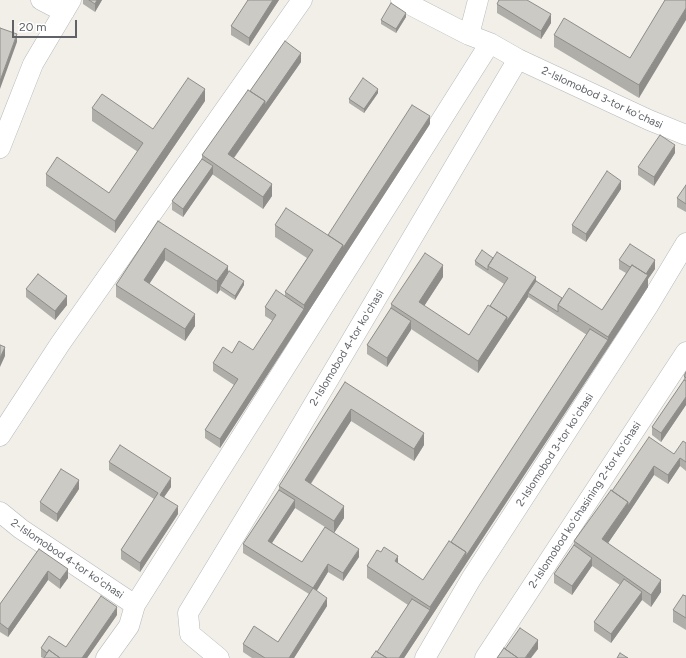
<!DOCTYPE html>
<meta charset="utf-8">
<style>
body{margin:0}
#map{position:relative;width:686px;height:658px;overflow:hidden;background:#f1efe8;font-family:Figtree,sans-serif}
canvas{display:block}
.scale{position:absolute;left:12px;top:20px;width:65px;height:18px;box-sizing:border-box;border:2px solid #5f6368;border-top:0;padding-left:5px;font-size:12px;line-height:14px;white-space:nowrap;color:#5f6368;-webkit-text-stroke:3px #fff;paint-order:stroke}
</style>
<div id="map">
<canvas width="686" height="658"></canvas>
<div class="scale">20 m</div>
</div>
<script>
const ctx = document.querySelector('canvas').getContext('2d');
ctx.lineJoin = 'round';
const shape = rows => new Path2D(rows.map(r => 'M' + r).join(''));
function stroke(path, color, width, dash) { ctx.strokeStyle = color; ctx.lineWidth = width; ctx.lineCap = dash ? 'butt' : 'round'; ctx.setLineDash(dash || []); ctx.stroke(path); }
function paint(path, color) { ctx.fillStyle = color; ctx.fill(path, 'evenodd'); }
function label(font, color, halo, rows, align = 'center') {
  ctx.font = font + ' Figtree,sans-serif'; ctx.lineWidth = 3; ctx.setLineDash([]); ctx.textBaseline = 'middle'; ctx.strokeStyle = halo; ctx.fillStyle = color; for (const [text, x, y, turn = 0] of rows) {
    ctx.save(); ctx.translate(x, y); ctx.rotate((+turn || 0) * Math.PI / 180); ctx.textAlign = isNaN(turn) ? turn : align; if (halo) ctx.strokeText(text, 0, 0); ctx.fillText(text, 0, 0); ctx.restore();
  }
}
const minor = shape([
 [41,0,64,12],
 [401,0,469,35,490,43,518,59,649,120,686,135],
 [469,35,478,0],
 [0,148,33,64,71,0],
 [0,436,60,344,302,0],
 [0,512,21,529,135,605,490,43],
 [106,658,129,626,135,605],
 [219,658,190,634,188,613,285,453,518,59],
 [425,658,471,579,648,306,686,243],
 [485,658,686,352]
]);
stroke(minor, '#b5b8bc', 21);
stroke(minor, '#fff', 20);
paint(shape([
 [83,0,102,0,95,12,83,4],
 [248,0,279,0,249,46,231,35,231,26],
 [665,0,639,98,554,47,554,35,630,58],
 [497,4,551,23,541,39,497,13],
 [406,17,396,33,381,24,381,20],
 [301,62,234,158,272,196,263,209,212,174,183,217,172,210,172,201,202,159,202,155,250,91],
 [378,93,364,113,349,103,349,99],
 [205,101,115,233,46,186,46,174,109,193,138,152,92,121,92,108,153,129],
 [430,124,220,448,205,438,205,430,234,385,213,371,213,363,232,353,253,350,273,321,265,316,265,307,285,296,285,292,307,258,275,237,275,225,328,235],
 [675,153,654,186,638,175,638,167],
 [686,185,686,212,677,207,677,198],
 [621,189,586,242,572,233,572,225],
 [158,221,244,285,235,300,220,290,217,294,165,260,149,284,195,326,185,341,116,297,116,285],
 [493,258,536,281,562,298,602,310,626,273,619,269,619,260,655,269,648,279,648,287,404,658,371,658,377,652,408,605,367,578,367,566,398,563,423,580,451,542,587,335,528,297,478,373,411,329,387,367,367,354,367,345,391,308,391,304,443,277,424,306,469,335,490,306,504,284,475,265,475,261],
 [26,289,67,305,55,320,26,297],
 [686,372,686,405,661,442,652,435,652,427,684,380,684,376],
 [345,382,424,445,414,461,351,421,311,484,344,518,334,533,359,557,343,581,328,572,316,591,327,606,294,658,252,658,243,652,243,644,278,642,309,594,243,553,243,544,279,490,279,486],
 [295,508,325,527,302,562,272,543],
 [686,443,686,471,680,466,668,484,654,475,628,514,608,543,661,592,651,607,642,600,611,643,594,631,594,622,620,585,592,566,572,595,554,583,554,574,574,545,574,541,612,491,674,454],
 [109,462,171,487,164,497,178,514,140,572,121,559,121,550,154,499,109,470],
 [79,489,57,522,40,511,40,502],
 [39,549,68,578,60,589,48,580,8,637,0,632,0,604],
 [686,596,686,630,673,622,673,610],
 [117,615,87,658,43,658,41,657,41,648,66,647]
]), '#afaea9');
paint(shape([
 [97,0,102,0,95,12,95,4],
 [273,0,279,0,249,46,249,38],
 [686,8,686,20,639,98,639,85],
 [406,13,406,17,396,33,396,29],
 [551,14,551,23,541,39,541,31],
 [17,34,17,42,0,89,0,81],
 [301,53,301,62,228,166,228,154,265,101],
 [205,89,205,101,115,233,115,221],
 [378,89,378,93,364,113,364,109],
 [430,116,430,124,220,448,220,439,304,309,304,305,343,245],
 [675,145,675,153,654,186,654,177],
 [213,166,213,174,183,217,183,209],
 [621,181,621,189,586,242,586,234],
 [272,184,272,196,263,209,263,197],
 [165,248,165,260,144,292,144,280],
 [655,260,655,269,648,279,648,287,404,658,399,658,430,610,430,607,608,340,608,337,644,277],
 [443,265,443,277,419,314,419,302],
 [228,266,228,278,220,286,220,290,217,294,217,281],
 [536,277,536,286,528,293,528,297,478,373,478,361,507,317],
 [244,281,244,285,235,300,235,296],
 [67,296,67,305,55,320,55,311],
 [195,314,195,326,185,341,185,329],
 [411,321,411,330,387,367,387,358],
 [5,347,5,356,0,367,0,358],
 [686,397,686,405,661,442,661,433],
 [351,409,351,421,305,492,305,480],
 [424,433,424,445,414,461,414,449],
 [680,458,680,466,668,484,668,475],
 [654,466,654,475,628,514,602,552,602,539],
 [171,478,171,487,160,503,160,495],
 [79,480,79,489,57,522,57,514],
 [295,500,295,508,268,549,268,541],
 [178,506,178,514,140,572,140,563],
 [344,506,344,518,334,533,334,521],
 [359,549,359,557,343,581,343,573],
 [398,556,398,568,395,561],
 [592,558,592,566,572,595,572,586],
 [328,564,328,572,313,597,313,588],
 [68,569,68,578,60,589,60,580],
 [48,571,48,580,8,637,8,629],
 [661,580,661,592,651,607,651,595],
 [642,592,642,600,611,643,611,634],
 [327,598,327,606,294,658,289,658],
 [117,607,117,615,87,658,82,658],
 [538,640,538,649,531,658,525,658]
]), '#8f8d8a');
const building = shape([
 [89,0,97,0,95,4,89,0],
 [248,0,273,0,249,38,231,26,248,0],
 [499,0,527,0,551,14,541,31,497,4,499,0],
 [665,0,686,0,686,8,639,85,554,35,564,18,630,58,665,0],
 [391,3,406,13,396,29,381,20,391,3],
 [0,28,17,34,0,81,0,28],
 [285,41,301,53,265,105,265,101,250,91,285,41],
 [188,78,205,89,115,221,46,174,57,157,109,193,143,143,92,108,102,94,153,129,188,78],
 [363,78,378,89,364,109,349,99,363,78],
 [248,90,265,101,228,154,272,184,263,197,202,155,248,90],
 [412,105,430,116,343,248,343,245,328,235,412,105],
 [660,135,675,145,654,177,638,167,660,135],
 [202,159,213,166,183,209,172,201,202,159],
 [607,171,621,181,586,234,572,225,607,171],
 [686,185,686,204,677,198,686,185],
 [286,208,343,245,304,305,285,292,313,250,275,225,286,208],
 [158,221,228,266,217,281,165,248,144,280,195,314,185,329,116,285,158,221],
 [630,244,655,260,646,274,632,265,630,267,619,260,630,244],
 [482,250,493,258,488,266,488,270,475,261,482,250],
 [497,252,536,277,507,321,507,317,490,306,508,278,488,266,497,252],
 [425,253,443,265,419,302,469,335,488,305,507,317,478,361,391,304,425,253],
 [632,265,648,275,608,337,558,305,569,288,602,310,632,265],
 [229,271,244,281,235,296,220,286,229,271],
 [38,274,67,296,55,311,26,289,38,274],
 [536,281,562,298,558,305,558,312,528,293,536,281],
 [276,290,304,309,220,439,205,430,238,379,213,363,223,347,232,353,239,341,253,350,276,315,265,307,276,290],
 [391,308,411,321,387,358,367,345,391,308],
 [590,329,608,340,466,556,466,552,451,542,590,329],
 [0,345,5,347,0,358,0,345],
 [686,372,686,378,684,376,686,372],
 [684,380,686,381,686,397,661,433,652,427,684,380],
 [345,382,424,433,414,449,351,409,305,480,344,506,334,521,279,486,345,382],
 [649,437,674,454,683,441,686,443,686,462,680,458,668,475,654,466,628,506,628,502,612,491,649,437],
 [120,445,171,478,160,495,178,506,140,563,121,550,158,493,109,462,120,445],
 [61,469,79,480,57,514,40,502,61,469],
 [279,490,295,500,268,541,302,562,325,527,359,549,343,573,328,564,313,588,327,598,289,658,265,658,243,644,254,626,278,642,313,588,243,544,279,490],
 [611,490,628,502,602,539,661,580,651,595,574,541,611,490],
 [449,541,466,552,430,607,367,566,377,550,381,552,384,547,398,556,395,561,423,580,449,541],
 [574,545,592,558,572,586,554,574,574,545],
 [39,549,68,569,60,580,48,571,8,629,0,623,0,604,39,549],
 [624,579,642,592,611,634,594,622,624,579],
 [683,595,686,596,686,618,673,610,683,595],
 [101,596,117,607,82,658,60,658,49,650,47,653,41,648,49,636,66,647,101,596],
 [412,599,430,610,399,658,387,658,377,652,412,599],
 [520,628,538,640,525,658,518,658,505,649,520,628],
 [504,648,518,658,497,658,504,648],
 [49,650,60,658,44,658,49,650],
 [376,651,387,658,371,658,376,651],
 [620,653,628,658,617,658,620,653]
]);
paint(building, '#cccac5');
stroke(building, '#8f8d8a', 1);
label('11px', '#5f6368', '#fff', [
 ["2-Islomobod 3-tor koʻchasi",602,98,25],
 ["2-Islomobod 4-tor koʻchasi",347,348,-59],
 ["2-Islomobod 3-tor koʻchasi",555,450,-57],
 ["2-Islomobod koʻchasining 2-tor koʻchasi",585,505,-57],
 ["2-Islomobod 4-tor koʻchasi",67,559,34]
]);
</script>
